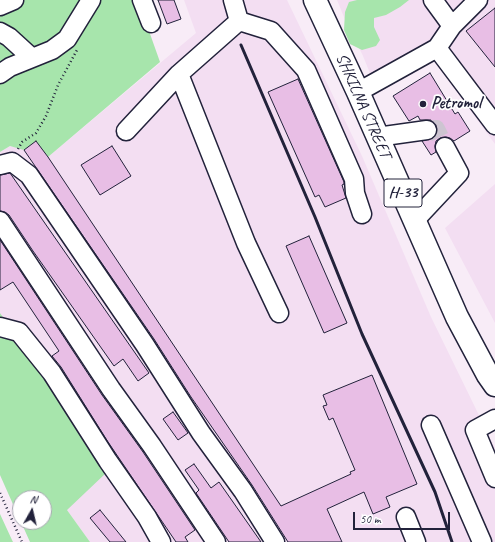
<!DOCTYPE html>
<meta charset="utf-8">
<style>
body{margin:0}
#map{position:relative;width:495px;height:542px;overflow:hidden;background:#f8ecf7;font-family:Caveat,sans-serif}
canvas{display:block}
.north{position:absolute;left:12px;top:490px;width:40px;height:40px;box-sizing:border-box;background:#fff;border:1px solid #a7a7b1;border-radius:50%;rotate:8deg;font-size:11px;font-weight:700;line-height:16px;text-align:center;color:#22223b}
.north::after{content:'';display:block;margin:auto;width:14px;height:18px;background:#22223b;clip-path:polygon(50% 0,100% 100%,50% 72%,0 100%)}
.scale{position:absolute;left:353px;top:512px;width:97px;height:18px;box-sizing:border-box;border:2px solid #22223b;border-top:0;padding-left:5px;font-size:12px;line-height:14px;white-space:nowrap;color:#22223b;-webkit-text-stroke:3px #fff;paint-order:stroke}
</style>
<div id="map">
<canvas width="495" height="542"></canvas>
<div class="north">N</div>
<div class="scale">50 m</div>
</div>
<script>
const ctx = document.querySelector('canvas').getContext('2d');
ctx.lineJoin = 'round';
function paint(path, color) { ctx.fillStyle = color; ctx.fill(path, 'evenodd'); }
const shape = rows => new Path2D(rows.map(r => 'M' + r).join(''));
function stroke(path, color, width, dash) { ctx.strokeStyle = color; ctx.lineWidth = width; ctx.lineCap = dash ? 'butt' : 'round'; ctx.setLineDash(dash || []); ctx.stroke(path); }
function label(font, color, halo, rows, align = 'center') {
  ctx.font = font + ' Caveat,sans-serif'; ctx.lineWidth = 3.5; ctx.setLineDash([]); ctx.textBaseline = 'middle'; ctx.strokeStyle = halo; ctx.fillStyle = color; for (const [text, x, y, turn = 0] of rows) {
    ctx.save(); ctx.translate(x, y); ctx.rotate((+turn || 0) * Math.PI / 180); ctx.textAlign = isNaN(turn) ? turn : align; if (halo) ctx.strokeText(text, 0, 0); ctx.fillText(text, 0, 0); ctx.restore();
  }
}
paint(shape([
 [184,0,287,0,362,156,431,317,495,448,495,542,90,542,67,510,43,374,0,313,0,152,10,146,24,149,36,141,48,157,196,33],
 [337,0,495,0,495,144,434,61,378,93,363,56,346,22],
 [495,184,495,323,445,228]
]), '#f3def2');
paint(shape([
 [25,0,85,0,59,38,0,68,0,12],
 [100,0,138,0,160,62,48,157,36,142,24,150,10,146,0,152,0,82,80,31],
 [357,0,409,0,400,7,386,15,374,18,374,27,380,40,376,46,362,50,350,44,344,30,345,12,349,2],
 [0,313,43,374,106,473,67,510,90,542,30,542,21,522,44,522,44,498,20,498,20,520,0,475],
 [0,514,12,540,13,542,0,542]
]), '#a7e5ac');
const building = shape([
 [158,0,174,0,181,19,167,24,158,0],
 [495,8,495,67,466,31,495,8],
 [430,73,455,114,458,112,470,131,454,141,450,138,446,137,440,138,436,141,435,146,436,152,431,155,422,141,433,138,437,134,437,129,435,124,431,120,420,120,418,116,409,121,393,96,430,73],
 [298,79,344,182,344,184,342,185,346,198,325,207,319,195,315,197,268,92,298,79],
 [36,141,48,157,281,506,351,474,350,472,355,470,333,418,329,420,323,406,327,405,323,395,372,375,417,484,386,497,390,507,373,514,364,492,327,509,342,542,288,542,252,485,191,397,154,339,24,150,36,141],
 [112,146,131,176,100,195,81,165,112,146],
 [10,173,149,373,138,381,123,359,114,366,33,251,9,215,5,212,0,211,0,175,10,173],
 [309,236,347,323,324,333,286,246,309,236],
 [0,240,102,395,143,452,195,530,185,537,188,542,176,542,108,442,61,367,52,356,59,351,13,282,0,290,0,240],
 [173,412,188,433,178,440,163,419,173,412],
 [194,464,211,488,219,482,261,542,229,542,196,493,199,490,185,470,194,464],
 [100,510,126,542,110,542,90,518,100,510]
]);
paint(building, '#e8bee5');
stroke(building, '#22223b', 1);
stroke(shape([
 [427,130,436,129,445,147]
]), '#cdc4d1', 18, [18, 9]);
const minor = shape([
 [142,0,151,23],
 [433,0,452,26],
 [0,6,14,0],
 [239,21,271,31,306,70,354,179,355,193,362,214],
 [0,32,9,37,32,58],
 [437,48,495,125],
 [0,74,10,67,52,50,67,39,91,0],
 [179,74,246,243,279,313],
 [358,92,437,48,452,26,478,0],
 [126,131,179,74,239,21,233,0],
 [377,137,427,130],
 [0,165,12,162,29,175,145,345,201,433,243,491,275,542],
 [415,220,459,173,445,147],
 [0,221,111,389,152,446,216,542],
 [0,327,19,332,52,373,108,461,147,517,161,542],
 [495,419,475,430,495,478],
 [431,425,482,542],
 [406,517,416,542]
]);
const major = shape([
 [315,0,358,92,457,317,488,375,495,385]
]);
stroke(minor, '#22223b', 21);
stroke(major, '#22223b', 25);
stroke(shape([
 [18,149,22,142,36,133,46,116,58,85,77,50],
 [0,493,22,542]
]), '#22223b', 2.5, [1, 3]);
stroke(minor, '#fff', 18);
stroke(major, '#fff', 22);
stroke(shape([
 [241,45,315,217,362,334,435,492,452,542]
]), '#22223b', 3);
for (const [x, y, r, color] of [
 [423,104,4,"#22223b"]
]) { const dot = new Path2D(); dot.arc(x, y, r, 0, 2 * Math.PI); ctx.fillStyle = color; ctx.fill(dot); stroke(dot, '#fff', 1.5); }
for (const [x, y, w] of [
 [403,193,38]
]) { const box = new Path2D(); box.roundRect(x - w / 2, y - 14, w, 28, 3); ctx.fillStyle = '#fff'; ctx.fill(box); stroke(box, '#22223b', 1); }
label('bold 16px', '#22223b', null, [
 ["Н-33",403,193]
]);
label('bold 17px', '#22223b', '#fff', [
 ["Petromol",431,104]
], 'left');
label('17px', '#22223b', '#fff', [
 ["SHKILNA STREET",363,106,66]
]);
</script>
